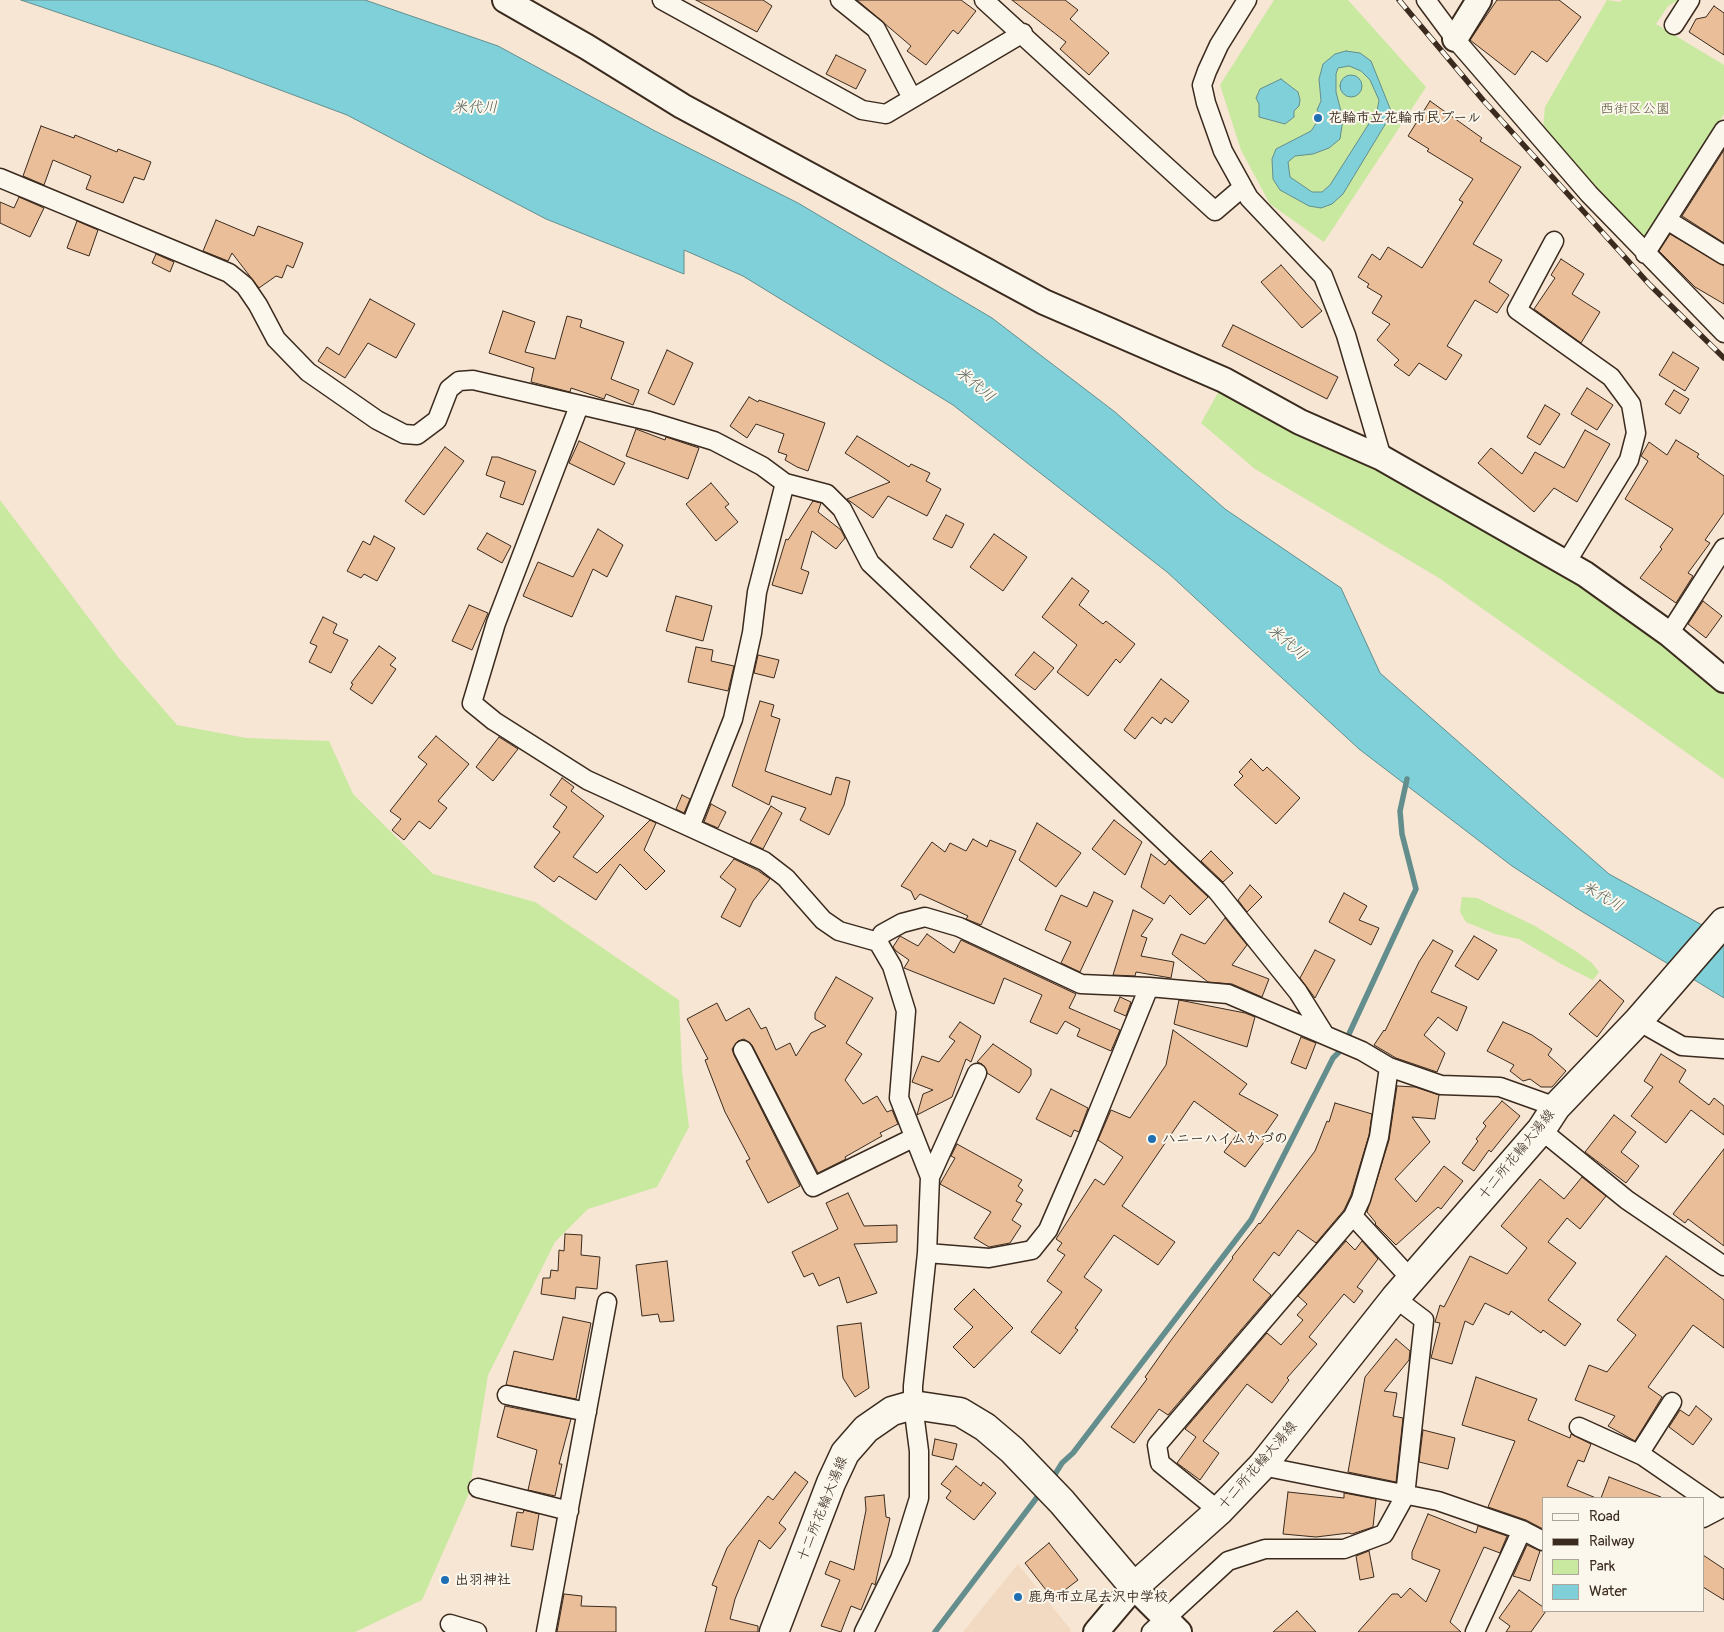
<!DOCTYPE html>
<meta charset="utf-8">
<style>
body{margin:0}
#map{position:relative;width:1724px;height:1632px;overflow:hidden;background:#f6e6d3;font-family:Pangolin,sans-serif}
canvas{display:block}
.legend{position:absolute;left:1542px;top:1497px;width:162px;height:115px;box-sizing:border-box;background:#fbf7ec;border:1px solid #aea59a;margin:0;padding:6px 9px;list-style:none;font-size:15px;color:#3b2a1e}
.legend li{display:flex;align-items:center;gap:10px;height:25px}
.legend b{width:25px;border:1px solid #aea59a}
</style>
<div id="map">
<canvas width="1724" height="1632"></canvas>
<ul class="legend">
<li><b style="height:6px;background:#fbf7ec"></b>Road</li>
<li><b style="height:6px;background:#3b2a1e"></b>Railway</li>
<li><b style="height:14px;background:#c9e8a0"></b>Park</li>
<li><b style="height:14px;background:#7fd0d8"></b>Water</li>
</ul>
</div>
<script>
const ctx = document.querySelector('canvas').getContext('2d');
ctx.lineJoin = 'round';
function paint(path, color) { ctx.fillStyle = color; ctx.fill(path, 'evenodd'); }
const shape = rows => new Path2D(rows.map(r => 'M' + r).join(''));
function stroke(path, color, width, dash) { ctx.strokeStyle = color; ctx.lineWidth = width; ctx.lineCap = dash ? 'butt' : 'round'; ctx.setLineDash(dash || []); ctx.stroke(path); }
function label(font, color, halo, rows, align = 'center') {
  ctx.font = font + ' Pangolin,"Klee One",sans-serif'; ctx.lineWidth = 4; ctx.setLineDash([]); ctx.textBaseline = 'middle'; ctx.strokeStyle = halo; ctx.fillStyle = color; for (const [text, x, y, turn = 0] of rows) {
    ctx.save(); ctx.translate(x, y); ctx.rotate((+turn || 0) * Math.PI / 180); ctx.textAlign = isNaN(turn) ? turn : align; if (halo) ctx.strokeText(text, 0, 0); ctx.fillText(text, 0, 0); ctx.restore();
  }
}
paint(shape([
 [1018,1564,1071,1630,1070,1632,963,1632]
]), '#f2dac2');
paint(shape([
 [1274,0,1348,0,1426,87,1324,242,1270,204,1241,150,1220,85],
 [1607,0,1620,2,1622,0,1679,0,1668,6,1656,24,1724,65,1724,114,1647,244,1543,128,1545,107],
 [1219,391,1385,473,1522,548,1609,603,1724,694,1724,779,1439,578,1255,469,1201,423],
 [0,500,118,657,177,725,246,738,329,741,353,794,433,874,535,902,679,1000,682,1071,689,1127,657,1187,588,1209,555,1242,488,1375,469,1493,422,1600,355,1632,0,1632],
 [1462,897,1477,898,1535,926,1577,952,1592,963,1599,972,1593,980,1563,965,1519,939,1495,934,1466,922,1460,912]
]), '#c9e8a0');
const water = shape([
 [21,0,365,0,498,46,655,131,798,203,992,318,1115,412,1225,509,1341,588,1380,673,1609,874,1724,937,1724,998,1578,909,1512,866,1359,749,1167,572,953,405,743,276,684,250,684,274,546,219,347,115,216,66,21,0],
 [1346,51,1360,53,1371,61,1391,111,1389,118,1343,194,1332,204,1321,208,1309,206,1280,190,1273,179,1272,159,1276,149,1311,131,1321,116,1317,110,1321,101,1319,79,1323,64,1335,54,1346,51],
 [1349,66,1361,71,1370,80,1379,100,1377,111,1330,185,1322,192,1312,192,1290,177,1288,162,1295,156,1313,154,1329,148,1340,139,1343,119,1336,92,1336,74,1338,68,1349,66],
 '1340 86a11 11 0 1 1 22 0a11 11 0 1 1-22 0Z',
 [1281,79,1298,92,1300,100,1299,106,1294,111,1294,117,1285,124,1259,117,1259,104,1256,98,1260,89,1281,79]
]);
paint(water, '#7fd0d8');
stroke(water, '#648e8e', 1);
stroke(shape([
 [1052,1479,1062,1463,1073,1453,1251,1220,1333,1058,1342,1049,1416,889,1402,834,1400,811,1407,779],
 [935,1632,1041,1492]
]), '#648e8e', 5.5);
const building = shape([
 [696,0,763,0,772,6,757,32,696,0],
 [857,0,961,0,976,11,958,34,953,30,926,65,907,51,911,46,857,0],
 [1012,0,1065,0,1078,10,1070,19,1109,53,1089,75,1060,49,1066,42,1012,0],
 [1497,0,1559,0,1581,17,1547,62,1532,51,1515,75,1470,40,1497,0],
 [1714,6,1724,13,1724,55,1689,32,1696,19,1706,17,1714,6],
 [836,55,866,70,856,89,826,74,836,55],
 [1430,101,1482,138,1480,141,1521,167,1473,244,1502,260,1489,282,1509,295,1497,313,1475,300,1447,346,1462,355,1446,380,1419,363,1409,376,1394,365,1399,360,1377,340,1390,324,1372,313,1382,296,1367,287,1369,284,1358,277,1372,254,1380,260,1388,247,1422,268,1463,202,1459,200,1473,179,1427,151,1429,149,1408,136,1430,101],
 [41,126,74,138,75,135,117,152,118,149,151,162,144,180,134,177,123,203,86,189,91,176,53,160,44,185,23,176,41,126],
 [1724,150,1724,243,1682,216,1724,150],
 [19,197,44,208,30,237,0,223,0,202,14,208,19,197],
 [216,220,254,236,258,226,303,243,293,268,287,265,282,278,276,276,259,288,232,253,228,261,203,251,216,220],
 [77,221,98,230,89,256,67,248,77,221],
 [1670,234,1724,266,1724,304,1695,287,1659,251,1670,234],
 [156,254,174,262,170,272,152,263,156,254],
 [1561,259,1584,274,1572,294,1600,312,1581,343,1534,309,1555,278,1551,275,1561,259],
 [1281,265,1322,311,1302,328,1261,282,1281,265],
 [370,299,415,324,396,358,368,343,345,378,318,361,327,347,339,355,370,299],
 [503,311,535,322,525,352,555,359,567,316,582,320,580,327,624,342,611,379,639,390,633,405,606,394,604,399,571,388,570,392,531,382,534,368,489,353,503,311],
 [1233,325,1338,377,1327,399,1222,346,1233,325],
 [667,350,693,363,674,405,648,393,667,350],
 [1673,352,1699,368,1685,391,1659,375,1673,352],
 [1587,388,1613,405,1597,430,1571,414,1587,388],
 [1674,390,1689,399,1680,414,1665,404,1674,390],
 [749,397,758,402,759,400,825,423,808,471,797,467,785,460,787,455,778,452,784,434,756,424,747,438,730,426,749,397],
 [1545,405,1560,414,1540,445,1527,437,1545,405],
 [636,429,665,440,666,437,699,448,688,479,626,456,636,429],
 [1585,430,1610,444,1577,502,1554,488,1534,512,1478,463,1491,448,1522,474,1535,452,1564,468,1585,430],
 [857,436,909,467,911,464,930,473,926,481,941,489,927,516,888,496,873,518,847,499,890,482,845,453,857,436],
 [1676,440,1699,454,1697,457,1724,476,1724,513,1705,540,1710,543,1688,573,1693,576,1676,603,1640,578,1662,549,1660,547,1673,529,1625,499,1648,461,1641,456,1649,442,1667,455,1676,440],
 [579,441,625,463,614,485,569,463,579,441],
 [445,447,464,461,424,515,405,501,445,447],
 [492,457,498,457,536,471,523,505,500,497,505,482,486,475,492,457],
 [711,483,729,504,725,507,738,522,716,541,686,504,711,483],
 [813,501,821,503,818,512,841,530,845,538,836,549,812,531,801,569,809,572,802,594,772,585,786,539,788,540,813,501],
 [946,515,964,524,952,548,933,539,946,515],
 [598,529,623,545,607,577,593,569,572,617,523,596,538,562,573,577,598,529],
 [487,533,511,546,502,563,477,549,487,533],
 [994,534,1027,557,1003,591,970,567,994,534],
 [374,536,395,548,377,581,364,574,361,578,347,571,363,541,370,545,374,536],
 [1072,578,1089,591,1079,605,1103,624,1106,621,1135,644,1120,663,1116,659,1088,696,1057,672,1077,645,1042,617,1072,578],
 [676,596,712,606,703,641,666,631,676,596],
 [1703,601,1722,616,1706,638,1688,624,1703,601],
 [469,605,488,613,472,650,452,641,469,605],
 [323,617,337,624,333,633,348,640,331,673,309,662,317,646,310,643,323,617],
 [379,646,396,658,390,665,396,669,372,704,350,689,353,684,351,683,379,646],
 [696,647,713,650,711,661,734,666,728,691,688,682,696,647],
 [1034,652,1054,668,1035,690,1015,675,1034,652],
 [758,655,779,660,774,678,754,673,758,655],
 [1161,679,1189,701,1172,723,1165,718,1161,724,1152,717,1135,739,1124,730,1161,679],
 [760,701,774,705,771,716,780,719,765,771,831,795,836,777,850,781,844,805,829,835,800,820,806,808,772,796,769,805,732,786,760,701],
 [436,736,469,764,438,801,447,808,430,829,419,821,404,840,392,830,401,819,390,811,427,764,418,757,436,736],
 [499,737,518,749,493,781,476,767,499,737],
 [1251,759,1263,771,1267,767,1300,798,1276,824,1234,785,1243,776,1239,772,1251,759],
 [562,778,574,787,571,791,604,816,573,857,597,873,650,820,656,823,644,850,665,871,646,890,620,864,596,900,559,876,554,882,534,867,560,832,553,827,567,807,550,795,562,778],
 [682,795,690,799,684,813,676,809,682,795],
 [711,804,726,812,718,828,704,822,711,804],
 [771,806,782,813,763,849,750,843,771,806],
 [1114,820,1142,842,1125,875,1092,849,1114,820],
 [1037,823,1081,853,1056,887,1019,860,1037,823],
 [973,839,987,847,990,840,1016,851,981,925,966,919,968,916,920,894,915,900,911,891,901,886,932,842,945,852,950,843,966,851,973,839],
 [1211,851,1233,873,1223,882,1201,861,1211,851],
 [1151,854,1165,865,1169,860,1208,897,1190,915,1170,895,1164,904,1141,887,1151,854],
 [734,859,757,870,770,879,753,901,740,927,721,917,736,889,720,877,734,859],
 [1250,885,1262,897,1247,912,1238,900,1250,885],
 [1094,892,1113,901,1080,972,1061,963,1071,942,1045,930,1061,895,1087,907,1094,892],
 [1344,893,1367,906,1359,920,1379,928,1371,945,1329,922,1344,893],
 [1133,910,1153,919,1141,936,1147,938,1141,956,1174,962,1171,978,1136,972,1135,976,1113,975,1133,910],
 [1225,918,1247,945,1232,965,1269,979,1262,997,1232,984,1208,982,1172,954,1181,934,1205,944,1225,918],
 [927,934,954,953,961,940,1076,994,1069,1008,1120,1030,1111,1051,1077,1036,1080,1029,1065,1021,1057,1034,1030,1022,1042,995,1004,978,994,1004,904,968,909,960,896,951,893,947,900,936,918,946,927,934],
 [1474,936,1497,950,1478,980,1455,966,1474,936],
 [1433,940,1453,951,1431,992,1467,1007,1457,1031,1438,1017,1424,1035,1445,1053,1437,1072,1396,1058,1374,1045,1384,1030,1385,1031,1419,962,1433,940],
 [1315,950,1335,960,1315,998,1300,978,1315,950],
 [836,977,873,998,846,1043,862,1054,845,1080,863,1104,877,1096,887,1112,892,1110,898,1124,880,1133,882,1136,845,1157,846,1159,818,1173,752,1045,744,1039,738,1041,732,1049,734,1055,800,1186,768,1203,746,1161,750,1159,725,1112,705,1060,708,1059,687,1019,717,1003,726,1021,749,1008,761,1029,766,1027,776,1050,790,1043,796,1056,811,1033,826,1026,815,1019,815,1013,836,977],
 [1600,980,1624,1001,1597,1037,1569,1014,1600,980],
 [1120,997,1131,1002,1126,1016,1114,1011,1120,997],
 [1179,1000,1245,1013,1255,1017,1247,1047,1174,1024,1179,1000],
 [960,1022,981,1036,971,1062,966,1059,952,1097,917,1115,923,1094,933,1090,912,1082,922,1056,939,1062,955,1041,949,1037,960,1022],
 [1503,1022,1532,1035,1552,1049,1548,1055,1566,1071,1552,1087,1541,1087,1530,1079,1523,1081,1510,1071,1514,1065,1487,1051,1503,1022],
 [1173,1030,1247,1084,1239,1094,1278,1115,1262,1138,1265,1141,1245,1167,1224,1152,1238,1133,1194,1101,1122,1206,1175,1242,1158,1265,1114,1235,1084,1277,1102,1290,1075,1328,1078,1330,1060,1354,1031,1332,1062,1292,1047,1281,1065,1255,1057,1250,1062,1243,1056,1239,1095,1179,1104,1185,1123,1157,1098,1140,1111,1110,1130,1118,1166,1065,1173,1030],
 [1301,1037,1316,1043,1306,1069,1291,1063,1301,1037],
 [993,1044,1031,1069,1031,1075,1019,1093,987,1073,982,1064,977,1062,993,1044],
 [1661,1054,1686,1070,1679,1082,1709,1105,1714,1098,1724,1106,1724,1135,1691,1110,1666,1143,1631,1116,1653,1087,1644,1081,1661,1054],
 [1397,1086,1415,1087,1439,1095,1435,1119,1412,1117,1430,1142,1395,1179,1416,1202,1444,1166,1463,1181,1441,1209,1438,1207,1396,1245,1375,1224,1376,1223,1367,1212,1389,1140,1397,1086],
 [1051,1089,1088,1108,1079,1132,1074,1130,1071,1137,1036,1119,1051,1089],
 [1502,1101,1520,1116,1491,1152,1489,1150,1474,1171,1462,1163,1478,1141,1476,1139,1486,1126,1483,1123,1502,1101],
 [1335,1103,1372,1114,1369,1135,1351,1195,1344,1210,1316,1243,1298,1230,1279,1256,1274,1252,1253,1280,1271,1295,1168,1415,1159,1409,1134,1443,1111,1427,1147,1379,1145,1377,1169,1343,1233,1258,1232,1257,1259,1223,1260,1224,1315,1151,1327,1121,1329,1122,1335,1103],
 [1614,1115,1636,1132,1621,1152,1639,1166,1626,1183,1585,1152,1614,1115],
 [957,1144,1022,1180,1018,1186,1023,1190,1016,1201,1022,1204,1012,1220,1021,1226,1010,1243,989,1247,974,1238,991,1212,940,1184,955,1158,951,1156,957,1144],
 [1724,1149,1724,1246,1688,1219,1685,1223,1673,1214,1724,1149],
 [1582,1177,1606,1196,1580,1229,1567,1218,1548,1242,1576,1263,1548,1300,1581,1324,1565,1346,1543,1330,1541,1333,1511,1311,1509,1315,1485,1303,1473,1325,1465,1321,1452,1364,1431,1358,1440,1323,1435,1322,1440,1305,1444,1307,1470,1256,1507,1274,1527,1248,1501,1226,1540,1179,1564,1199,1582,1177],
 [848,1193,864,1226,897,1225,897,1242,854,1244,877,1293,847,1303,839,1277,819,1286,813,1273,804,1277,792,1252,838,1229,826,1203,848,1193],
 [565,1234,582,1235,581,1255,600,1257,597,1289,576,1287,575,1299,541,1294,543,1278,550,1278,551,1270,558,1271,559,1250,564,1251,565,1234],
 [1346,1241,1355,1250,1362,1241,1378,1259,1357,1287,1363,1291,1354,1303,1344,1294,1309,1337,1317,1344,1287,1378,1289,1380,1272,1403,1247,1384,1203,1441,1219,1453,1200,1480,1177,1463,1196,1437,1185,1429,1267,1333,1281,1345,1303,1320,1297,1315,1307,1304,1298,1296,1346,1241],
 [1666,1256,1724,1300,1724,1348,1693,1325,1648,1387,1662,1397,1635,1441,1608,1426,1615,1416,1575,1400,1589,1365,1607,1372,1636,1335,1617,1320,1666,1256],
 [667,1261,674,1321,660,1322,658,1314,642,1316,636,1265,667,1261],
 [974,1289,1013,1328,974,1368,953,1347,973,1327,954,1309,974,1289],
 [563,1317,591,1323,576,1399,506,1385,514,1351,553,1360,563,1317],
 [861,1323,869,1388,855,1397,843,1378,837,1326,861,1323],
 [1396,1339,1410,1351,1409,1360,1384,1391,1397,1393,1393,1416,1403,1418,1396,1482,1348,1472,1365,1377,1396,1339],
 [1476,1377,1537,1399,1528,1420,1570,1438,1571,1434,1591,1444,1584,1462,1578,1460,1567,1486,1596,1498,1543,1498,1543,1529,1526,1520,1488,1507,1515,1441,1462,1425,1476,1377],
 [505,1406,571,1419,559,1464,562,1464,555,1496,528,1490,537,1450,497,1437,505,1406],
 [1696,1406,1712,1419,1693,1445,1669,1427,1680,1410,1689,1416,1696,1406],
 [1423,1430,1455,1438,1448,1469,1419,1462,1423,1430],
 [935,1439,957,1444,953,1460,932,1455,935,1439],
 [956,1466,981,1486,983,1482,996,1493,974,1520,946,1498,951,1491,941,1484,956,1466],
 [795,1472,808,1482,779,1523,786,1529,770,1549,759,1540,735,1599,730,1619,758,1626,758,1632,705,1632,717,1587,712,1585,727,1548,768,1496,773,1500,795,1472],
 [1609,1477,1661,1497,1661,1498,1601,1498,1609,1477],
 [1288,1492,1344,1498,1344,1493,1376,1499,1373,1527,1352,1534,1349,1533,1316,1537,1283,1534,1288,1492],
 [884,1495,886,1517,890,1518,875,1585,872,1583,861,1610,851,1606,841,1632,821,1626,840,1580,825,1574,830,1561,854,1570,866,1510,865,1497,884,1495],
 [524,1510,539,1514,533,1550,511,1546,517,1512,523,1513,524,1510],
 [1428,1514,1476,1533,1478,1526,1507,1536,1500,1553,1484,1547,1450,1622,1461,1632,1358,1632,1392,1594,1398,1594,1401,1598,1410,1588,1426,1602,1440,1570,1412,1559,1412,1552,1428,1514],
 [1049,1543,1078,1580,1053,1599,1025,1563,1049,1543],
 [1527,1545,1540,1551,1530,1581,1513,1576,1527,1545],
 [1369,1551,1374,1577,1360,1580,1356,1556,1369,1551],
 [1703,1555,1724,1569,1724,1600,1703,1587,1703,1555],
 [1519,1590,1543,1607,1543,1611,1546,1611,1531,1632,1506,1632,1510,1626,1499,1618,1519,1590],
 [564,1594,582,1596,581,1606,616,1607,616,1632,557,1632,564,1594],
 [1297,1611,1316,1632,1273,1632,1297,1611]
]);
paint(building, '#e9be99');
stroke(building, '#3b2a1e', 1);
const street = shape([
 [662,0,862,110,886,114,1023,33],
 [840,0,876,29,912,98],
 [984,0,1215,211,1243,187],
 [1247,0,1219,45,1207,71,1202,85,1206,103,1223,151,1249,198,1323,276,1346,335,1382,458],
 [1426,0,1455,39,1589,194,1724,333],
 [1674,25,1690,0],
 [0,178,229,273,245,286,258,305,276,339,308,372,377,420,404,434,417,435,437,420,449,389,459,381,473,380,649,421,714,441,762,466,785,483,827,494,842,509,870,563,1217,891,1298,992,1325,1035],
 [1667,220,1724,255],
 [1554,241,1517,310,1611,377,1631,404,1636,433,1629,460,1566,563],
 [1645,254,1724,130],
 [579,406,496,623,472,703,494,721,587,780,764,861,786,878,823,920,839,931,878,942,892,966,906,1011,899,1098,930,1177,927,1253,913,1386,913,1405,919,1451,919,1498,900,1559,864,1632],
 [1669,634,1724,548],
 [690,827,733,719,752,633,757,592,785,483],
 [878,942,882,934,902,923,925,917,959,927,1081,984,1149,987,1228,994,1362,1051,1389,1067,1441,1085,1500,1087,1556,1107],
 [1638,1021,1682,1046,1724,1049],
 [743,1050,813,1187,913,1138],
 [1541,1130,1627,1200,1724,1266],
 [930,1177,977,1073],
 [1353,1216,1361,1199,1379,1137,1389,1067],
 [927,1253,989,1258,1032,1250,1048,1230,1084,1147,1149,987],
 [507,1395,587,1412],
 [1579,1427,1643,1456,1720,1509],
 [1639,1454,1672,1402],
 [1262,1466,1438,1501,1522,1530,1543,1541],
 [478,1488,569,1511],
 [1219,1511,1160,1463,1157,1445,1353,1216,1411,1279],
 [1703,1518,1724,1507],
 [450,1624,477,1632],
 [546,1632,607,1302],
 [1151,1632,1228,1561,1265,1549,1344,1549,1384,1534,1405,1496,1424,1320,1395,1298],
 [1475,1632,1522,1530]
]);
const secondary = shape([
 [505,0,587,47,682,106,1044,302,1224,380,1300,422,1382,458,1585,574,1669,634,1724,680],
 [1455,39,1479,0],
 [1096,1632,1134,1587,1179,1632]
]);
const primary = shape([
 [774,1632,831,1483,845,1453,866,1429,892,1411,913,1405,960,1412,985,1427,1012,1450,1062,1502,1134,1587,1219,1511,1262,1466,1395,1298,1541,1130,1556,1107,1638,1021,1724,922]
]);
stroke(street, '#3b2a1e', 21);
stroke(secondary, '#3b2a1e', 28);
stroke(primary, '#3b2a1e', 31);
stroke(street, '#fbf7ec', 18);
stroke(secondary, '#fbf7ec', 24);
stroke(primary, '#fbf7ec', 28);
const rail = shape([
 [1399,0,1483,100,1649,284,1724,358]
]);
stroke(rail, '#3b2a1e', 5.5);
stroke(rail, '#fbf7ec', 4, [11]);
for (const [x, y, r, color] of [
 [1318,118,5,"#1f6fb2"],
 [1152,1139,5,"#1f6fb2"],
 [445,1580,5,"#1f6fb2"],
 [1018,1597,5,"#1f6fb2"]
]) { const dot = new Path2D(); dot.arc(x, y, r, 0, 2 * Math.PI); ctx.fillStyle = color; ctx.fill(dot); stroke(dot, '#fbf7ec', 2); }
label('14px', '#5e5a3e', '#fbf7ec', [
 ["西街区公園",1635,109]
]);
label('bold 14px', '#3b2a1e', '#fbf7ec', [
 ["花輪市立花輪市民プール",1328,118],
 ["ハニーハイムかづの",1162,1139],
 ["出羽神社",455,1580],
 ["鹿角市立尾去沢中学校",1028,1597]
], 'left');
label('14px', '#3b2a1e', '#fbf7ec', [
 ["十二所花輪大湯線",1517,1155,-51],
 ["十二所花輪大湯線",1258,1466,-49],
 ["十二所花輪大湯線",823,1509,-68]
]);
label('italic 15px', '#4f5c56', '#fbf7ec', [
 ["米代川",475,108],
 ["米代川",975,385,40],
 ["米代川",1287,643,40],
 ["米代川",1602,897,31]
]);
</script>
